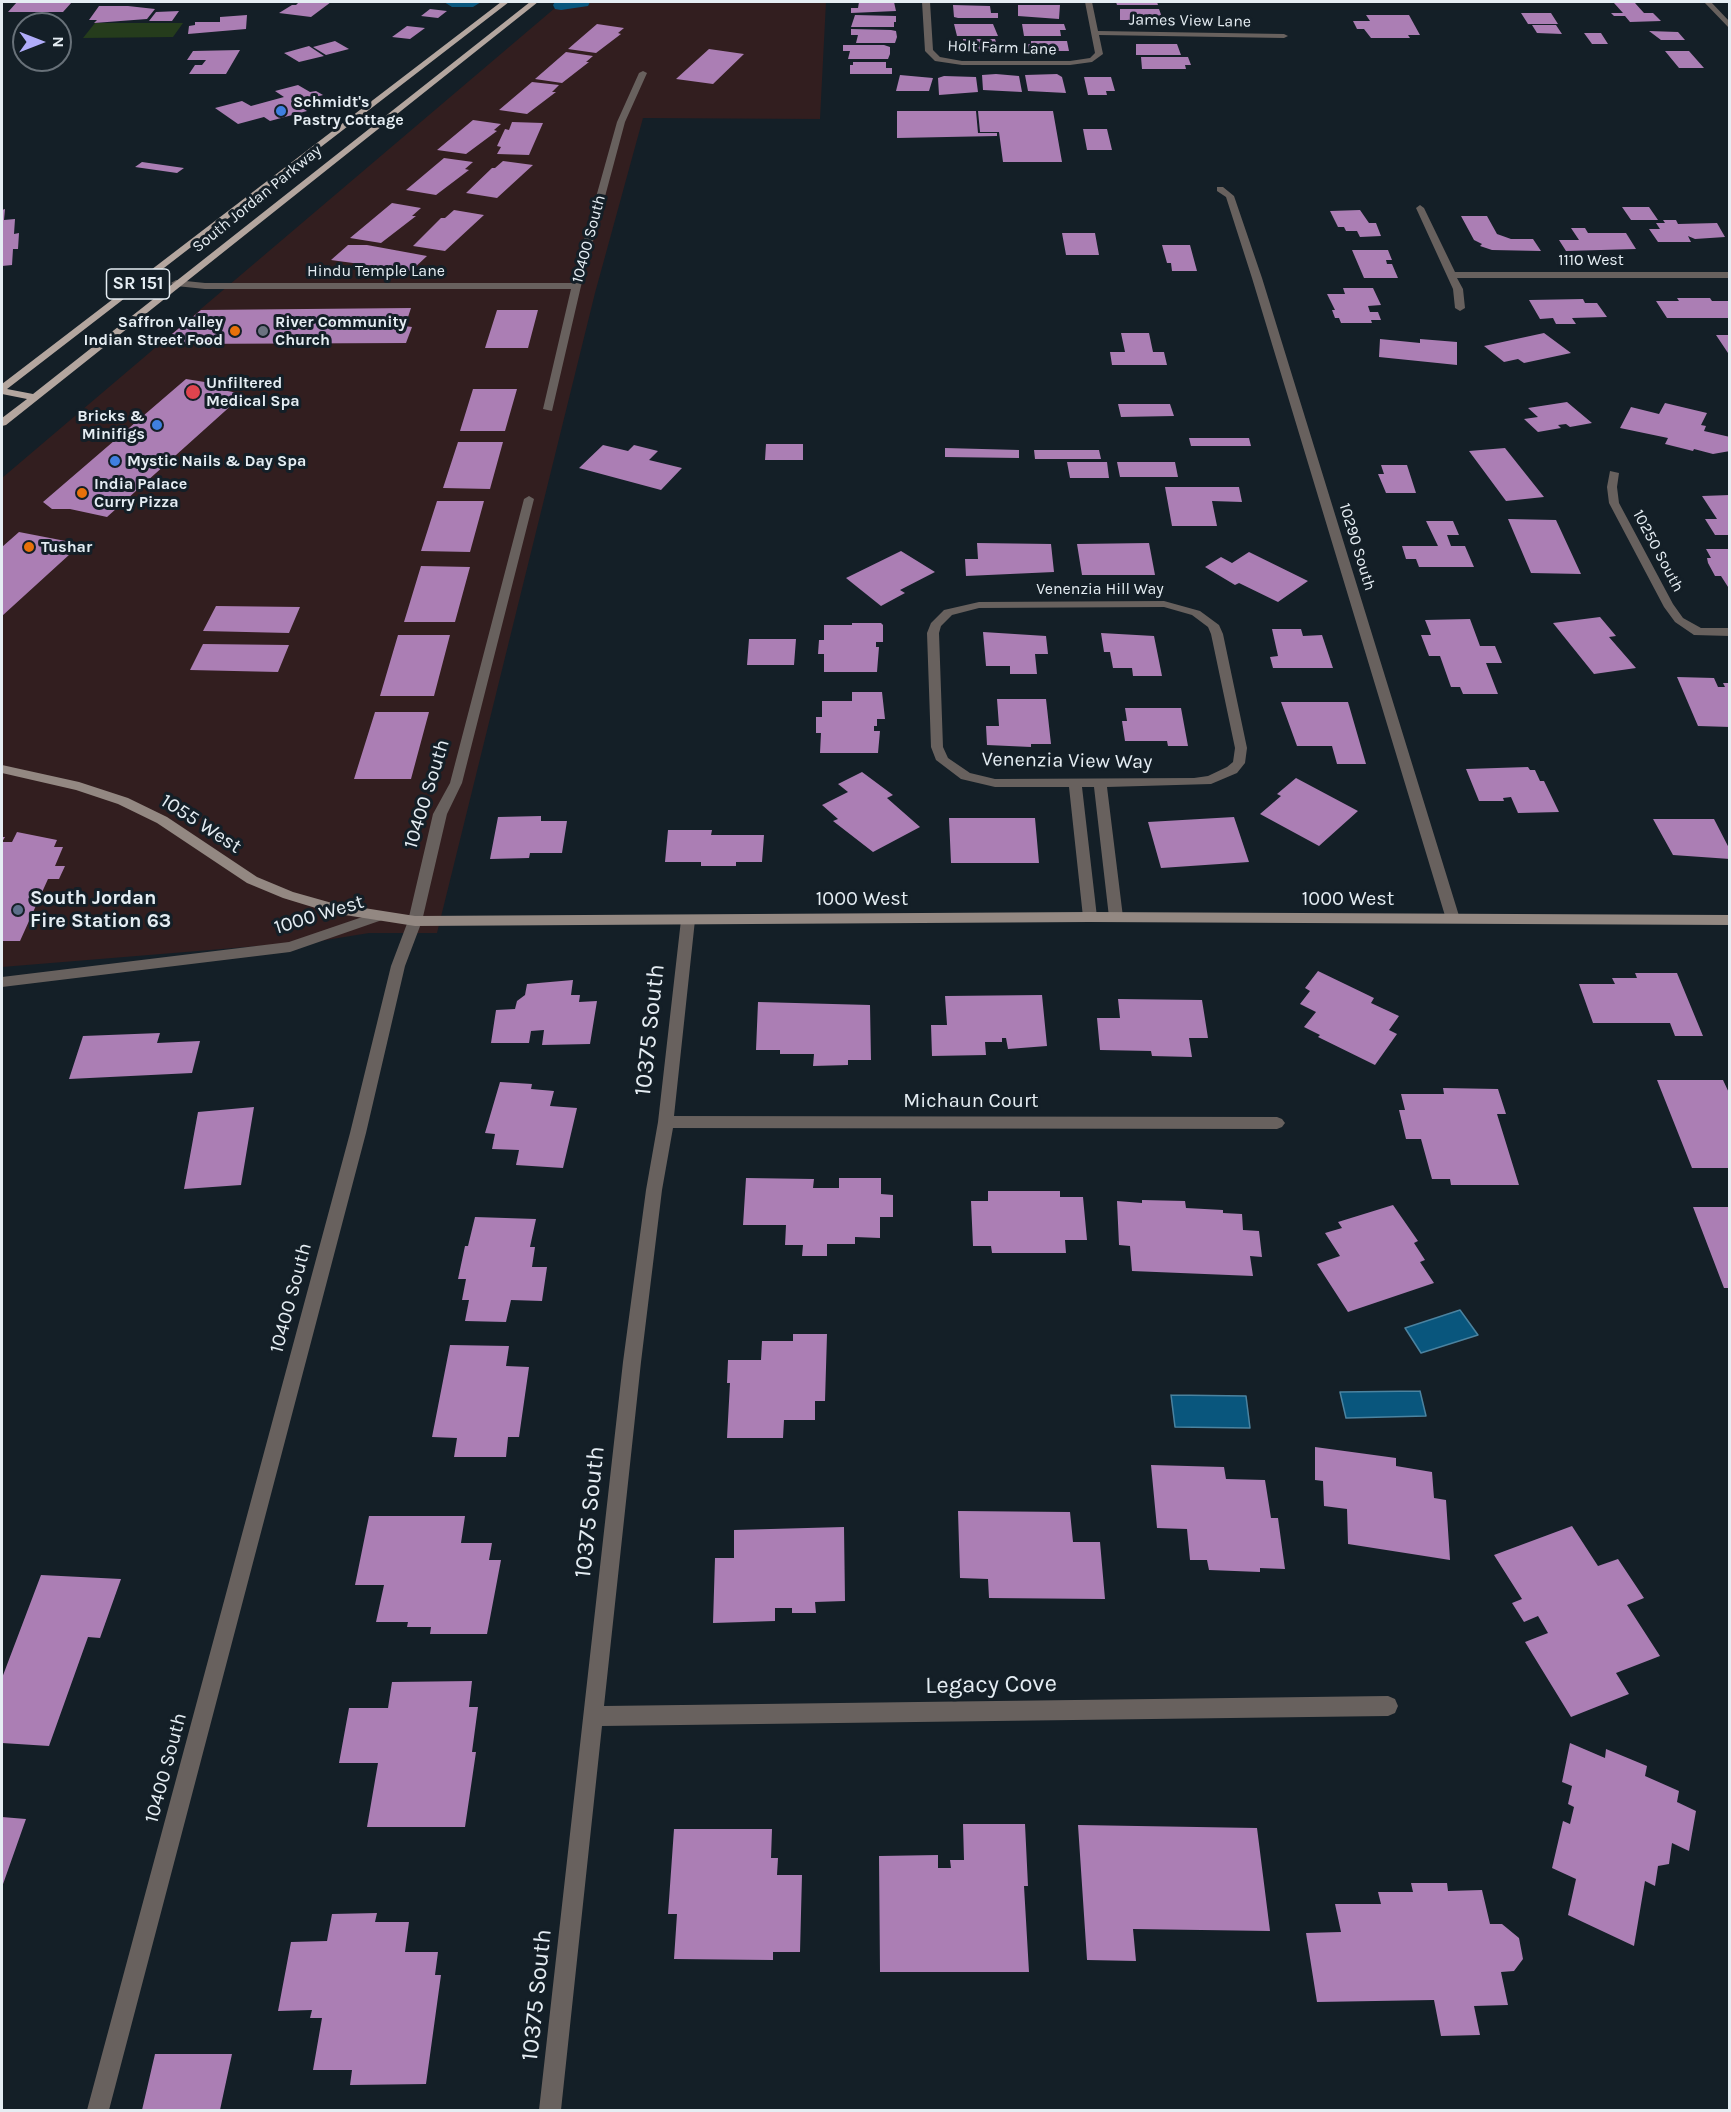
<!DOCTYPE html>
<style>
body{margin:0}
#map{position:relative;width:1731px;height:2112px;overflow:hidden;background:#141f27;font-family:Karla,sans-serif}
canvas{display:block}
.frame{position:absolute;inset:0;border:3px solid #e5edf3;pointer-events:none}
.north{position:absolute;left:12px;top:12px;width:60px;height:60px;box-sizing:border-box;background:#141f27;border:2px solid #687179;border-radius:50%;rotate:90deg;font-size:16px;font-weight:700;line-height:24px;text-align:center;color:#e5edf3}
.north::after{content:'';display:block;margin:auto;width:21px;height:27px;background:#b1adfa;clip-path:polygon(50% 0,100% 100%,50% 72%,0 100%)}
</style>
<div id="map">
<canvas width="1731" height="2112"></canvas>
<div class="frame"></div>
<div class="north">N</div>
</div>
<script>
const ctx = document.querySelector('canvas').getContext('2d');
ctx.lineJoin = 'round';
function paint(path, color) { ctx.fillStyle = color; ctx.fill(path, 'evenodd'); }
const shape = rows => new Path2D(rows.map(r => 'M' + r).join(''));
function stroke(path, color, width, dash) { ctx.strokeStyle = color; ctx.lineWidth = width; ctx.lineCap = dash ? 'butt' : 'round'; ctx.setLineDash(dash || []); ctx.stroke(path); }
function label(font, color, halo, rows, align = 'center') {
  ctx.font = font + ' Karla,sans-serif'; ctx.lineWidth = 6; ctx.setLineDash([]); ctx.textBaseline = 'middle'; ctx.strokeStyle = halo; ctx.fillStyle = color; for (const [text, x, y, turn = 0] of rows) {
    ctx.save(); ctx.translate(x, y); ctx.rotate((+turn || 0) * Math.PI / 180); ctx.textAlign = isNaN(turn) ? turn : align; if (halo) ctx.strokeText(text, 0, 0); ctx.fillText(text, 0, 0); ctx.restore();
  }
}
paint(shape([
 [562,2,826,2,820,119,643,118,595,293,437,933,369,933,320,941,2,967,2,478]
]), '#321e1f');
paint(shape([
 [95,23,183,23,173,37,83,38]
]), '#253c1c');
const water = shape([
 [1460,1310,1478,1335,1421,1353,1405,1328,1460,1310],
 [1420,1391,1426,1416,1346,1418,1340,1392,1420,1391],
 [1171,1395,1246,1396,1250,1428,1175,1427,1171,1395]
]);
paint(water, '#09567d');
stroke(water, '#4b83a0', 1.5);
paint(shape([
 [444,2,481,2,473,7,452,7,444,2],
 [555,2,590,2,588,6,561,10,555,9,553,5,555,2]
]), '#09567d');
paint(shape([
 [17,2,72,2,63,12,8,12],
 [299,2,331,2,311,17,279,13,292,5,296,5],
 [859,2,894,2,896,11,851,13,851,8,858,8],
 [1116,2,1157,2,1158,5,1117,5],
 [1614,3,1635,3,1644,13,1653,13,1661,21,1630,22,1625,16,1614,16,1611,13,1623,13],
 [953,5,990,6,991,13,998,13,998,18,958,18,954,17],
 [1018,5,1060,5,1059,19,1018,16],
 [99,6,128,6,155,9,147,19,94,23,97,20,89,20],
 [430,9,447,11,438,18,421,16],
 [1120,9,1159,9,1163,20,1120,20],
 [179,11,172,21,149,21,156,12],
 [1521,13,1551,13,1558,24,1528,24],
 [247,15,246,29,188,34,189,26,195,25,195,22,220,22,220,17],
 [855,15,896,16,896,22,894,22,894,27,851,27],
 [1366,15,1409,15,1420,35,1408,35,1410,38,1371,38,1364,29,1357,29,1353,21,1370,21],
 [597,24,624,28,618,33,621,34,596,53,568,49],
 [954,24,993,24,998,36,957,36],
 [1022,24,1064,24,1066,30,1060,30,1061,36,1024,36],
 [1532,25,1556,25,1562,34,1537,33],
 [407,26,425,28,410,39,392,37],
 [851,29,891,30,896,31,897,37,895,43,856,43,858,35,851,35],
 [1649,31,1678,32,1685,40,1661,40],
 [1584,33,1601,33,1608,44,1592,44],
 [963,39,995,39,999,51,958,51,957,45,963,45],
 [335,41,349,49,326,55,313,47],
 [1031,41,1067,41,1069,51,1023,51,1022,44,1031,44],
 [1136,44,1177,44,1181,55,1136,55],
 [843,45,884,45,890,47,890,54,888,59,848,59,850,51,843,51],
 [309,46,324,56,299,62,284,53],
 [709,49,744,54,713,84,676,79],
 [240,50,226,74,189,74,195,65,202,65,206,60,187,60,193,51],
 [1665,51,1689,51,1704,68,1679,68],
 [566,52,593,56,586,62,589,62,562,83,535,79],
 [1141,57,1188,57,1191,65,1185,65,1186,69,1142,69],
 [853,62,886,62,886,68,892,68,892,74,850,74,850,65,853,65],
 [996,74,1019,76,1022,92,983,90,982,75],
 [1057,74,1062,77,1066,93,1028,91,1025,75],
 [900,75,933,78,929,91,896,91],
 [944,76,976,77,978,92,939,95,938,78],
 [1084,77,1111,77,1115,91,1106,91,1107,95,1088,95],
 [532,82,559,85,552,92,556,92,527,114,499,110],
 [298,85,310,92,316,91,323,95,316,97,322,101,301,107,307,111,270,121,264,117,238,124,215,108,242,101,251,106,284,97,275,91],
 [897,111,976,111,978,133,997,133,997,136,897,138],
 [978,111,1053,111,1062,162,1003,162,999,132,980,132],
 [473,120,501,124,494,130,497,131,466,154,437,150],
 [512,122,543,123,529,155,497,154,501,147,497,146,505,129,509,130],
 [1083,129,1107,129,1112,150,1087,150],
 [444,158,473,162,465,169,469,170,436,195,406,190],
 [503,161,533,165,497,198,466,193,492,168,495,168],
 [142,162,184,168,177,173,135,167],
 [392,203,421,208,412,216,416,216,381,243,350,238],
 [1622,207,1649,207,1658,220,1631,220],
 [5,209,4,220,15,219,14,234,19,233,18,249,13,249,12,265,2,266,2,210],
 [454,210,484,215,445,251,413,246,441,218,445,218],
 [1360,210,1369,223,1376,223,1381,236,1360,237,1357,231,1346,231,1344,227,1338,227,1330,211],
 [1461,216,1487,216,1497,234,1511,239,1533,239,1541,251,1492,250,1480,246,1482,244,1474,240],
 [1663,220,1676,220,1678,224,1717,223,1725,237,1695,239,1688,236,1691,242,1658,242,1649,229,1660,229,1656,223,1665,223],
 [1571,228,1585,228,1588,233,1626,233,1636,249,1566,251,1559,240,1579,240],
 [1062,233,1095,233,1099,255,1066,255],
 [348,245,367,245,427,256,411,271,331,260],
 [1162,245,1190,245,1197,271,1172,271,1171,263,1167,263],
 [1352,250,1388,250,1392,260,1386,260,1387,264,1392,264,1398,278,1364,278],
 [1343,288,1373,288,1381,305,1368,306,1370,312,1378,312,1381,320,1371,320,1372,323,1341,323,1339,318,1335,318,1332,310,1335,310,1327,294,1345,294],
 [1677,298,1710,298,1712,301,1730,301,1730,318,1667,318,1656,301,1679,301],
 [1583,299,1585,303,1597,303,1607,317,1572,318,1576,324,1556,324,1553,318,1540,319,1529,300],
 [411,308,405,326,412,327,406,343,175,344,172,334,201,310],
 [497,310,538,310,528,348,485,348],
 [1121,333,1149,333,1153,352,1164,352,1167,365,1112,365,1110,352,1125,352],
 [1544,333,1571,353,1524,363,1518,359,1504,362,1484,346],
 [1716,335,1730,335,1730,356],
 [1380,339,1420,343,1420,339,1457,342,1457,365,1379,357],
 [186,379,217,384,211,388,244,394,107,517,70,509,52,509,43,502],
 [473,389,517,389,505,431,460,431],
 [1567,402,1592,423,1570,427,1566,424,1558,425,1561,428,1538,432,1524,419,1538,417,1528,408],
 [1665,403,1707,413,1701,425,1706,426,1704,431,1730,437,1730,451,1713,454,1694,449,1693,451,1665,444,1668,438,1620,428,1631,407,1659,414],
 [1118,404,1170,404,1174,416,1121,417],
 [1189,438,1249,438,1251,446,1191,446],
 [458,442,503,442,490,489,443,488],
 [766,444,803,444,803,460,765,460],
 [603,445,628,451,634,445,658,451,649,460,682,468,661,490,579,468],
 [945,448,1019,450,1019,458,945,457],
 [1505,448,1544,497,1506,501,1469,451],
 [1034,450,1099,450,1101,459,1035,459],
 [1067,462,1107,462,1109,478,1070,478],
 [1117,462,1175,462,1178,477,1120,477],
 [1381,465,1407,465,1416,493,1386,493,1378,474,1384,474],
 [1165,487,1239,487,1242,502,1212,501,1217,526,1172,526],
 [1730,495,1730,535,1715,535,1705,519,1717,519,1702,496],
 [437,501,484,501,470,552,421,551],
 [1508,519,1556,520,1581,574,1531,573],
 [1426,521,1453,521,1459,535,1447,535,1451,546,1465,546,1474,567,1419,567,1416,559,1406,559,1402,546,1438,546],
 [19,532,81,544,2,616,2,547],
 [977,543,1051,544,1054,572,966,576,965,559,978,559],
 [1149,543,1155,575,1082,575,1077,544],
 [1706,549,1730,549,1730,590,1721,576,1715,576,1708,563,1707,558,1711,558],
 [901,551,935,572,900,590,905,593,881,606,846,578],
 [1249,552,1308,581,1278,602,1239,583,1235,585,1205,567,1221,557,1232,563],
 [421,566,470,567,455,622,404,622],
 [216,606,300,607,289,633,203,631],
 [1600,617,1616,636,1609,637,1636,668,1594,674,1553,623],
 [1470,619,1480,646,1495,646,1502,663,1486,663,1498,694,1463,694,1460,687,1451,687,1440,656,1429,656,1421,635,1431,635,1425,620],
 [852,623,881,623,883,625,883,642,876,642,876,647,879,647,877,672,824,672,824,654,818,654,819,640,824,640,824,625,852,625],
 [1272,629,1301,629,1303,636,1322,635,1333,668,1273,668,1270,657,1278,656],
 [983,632,1046,636,1048,654,1035,654,1037,674,1010,674,1010,666,986,666],
 [1101,633,1154,636,1162,676,1133,676,1132,668,1113,668,1110,652,1104,652],
 [398,635,450,635,434,696,380,696],
 [749,639,796,639,794,665,747,665],
 [203,644,289,645,278,672,190,670],
 [1677,677,1714,678,1718,687,1725,687,1723,683,1730,683,1730,727,1698,726],
 [852,692,882,692,885,719,877,719,877,726,874,726,874,731,880,731,878,753,820,753,821,733,816,733,816,717,822,717,822,701,852,701],
 [997,699,1046,699,1051,744,1031,744,1031,747,987,745,986,726,999,726],
 [1281,702,1348,702,1366,764,1337,764,1332,746,1297,746],
 [1125,708,1181,708,1188,746,1168,746,1167,741,1125,741,1122,721,1127,721],
 [375,712,429,712,411,779,354,779],
 [1528,767,1530,770,1535,770,1540,781,1544,781,1559,812,1518,813,1511,797,1503,798,1504,801,1479,801,1466,769],
 [862,772,893,795,887,798,920,827,873,852,833,821,838,819,822,805,848,792,838,784],
 [1296,778,1358,811,1319,846,1260,814,1281,796,1277,794],
 [541,816,541,821,567,821,562,853,530,853,529,858,490,859,498,817],
 [1234,817,1249,862,1161,868,1148,822],
 [949,818,1035,818,1039,863,951,863],
 [1653,819,1714,819,1730,850,1730,859,1673,855],
 [668,830,712,830,711,835,764,835,762,862,736,862,736,866,701,866,701,862,665,862],
 [17,832,57,840,54,847,63,847,55,866,65,866,59,879,48,879,20,941,2,941,2,837,5,837,2,842,12,842],
 [1318,971,1374,998,1371,1003,1399,1016,1389,1030,1397,1034,1375,1065,1318,1037,1320,1035,1304,1027,1316,1012,1300,1004,1310,991,1305,988],
 [1635,973,1677,973,1703,1036,1675,1036,1670,1023,1593,1023,1579,984,1615,984,1612,978,1637,978],
 [573,980,571,995,580,995,579,1002,597,1001,590,1044,542,1045,544,1030,531,1031,529,1043,491,1043,496,1010,515,1009,517,1001,525,995,527,984],
 [1042,995,1047,1046,1008,1049,1006,1038,1002,1038,1002,1042,985,1042,986,1055,932,1056,931,1025,947,1025,945,996],
 [1118,999,1202,1000,1208,1038,1189,1038,1192,1057,1152,1056,1151,1051,1100,1050,1097,1018,1120,1018],
 [758,1002,870,1005,871,1060,848,1060,848,1065,813,1066,814,1054,780,1054,780,1050,756,1050],
 [160,1033,157,1043,200,1041,192,1073,69,1079,83,1036],
 [1657,1080,1723,1080,1730,1095,1730,1168,1692,1168],
 [500,1082,532,1084,531,1089,554,1091,550,1106,577,1108,563,1168,516,1165,519,1150,492,1149,495,1134,485,1133],
 [1443,1088,1498,1089,1506,1114,1497,1114,1519,1185,1451,1185,1450,1179,1432,1179,1421,1139,1406,1139,1399,1110,1405,1110,1401,1094,1444,1094],
 [254,1107,241,1185,184,1189,198,1112],
 [746,1178,814,1179,813,1188,839,1188,839,1178,881,1178,881,1194,893,1195,893,1217,880,1217,880,1238,855,1237,855,1244,827,1244,827,1256,802,1256,803,1245,785,1245,786,1225,743,1225],
 [988,1191,1060,1191,1060,1197,1083,1197,1087,1240,1065,1240,1066,1253,992,1253,991,1246,973,1246,971,1201,988,1201],
 [1142,1200,1185,1201,1186,1208,1223,1210,1223,1213,1242,1214,1243,1230,1259,1231,1262,1257,1250,1256,1253,1276,1132,1271,1130,1246,1119,1245,1117,1201,1142,1203],
 [1393,1205,1418,1241,1414,1243,1425,1260,1420,1262,1434,1283,1348,1312,1317,1264,1340,1256,1325,1233,1342,1228,1338,1222],
 [1693,1207,1729,1207,1730,1288,1724,1288],
 [475,1217,536,1219,530,1247,535,1247,532,1267,547,1267,542,1301,511,1300,506,1322,465,1321,469,1300,462,1300,466,1279,458,1279,465,1246,468,1246],
 [793,1334,827,1334,825,1401,815,1401,815,1420,784,1420,783,1438,727,1438,730,1383,727,1383,728,1360,761,1360,762,1341,793,1341],
 [450,1345,509,1346,506,1366,529,1367,519,1437,508,1437,506,1457,454,1457,457,1438,432,1437],
 [1315,1447,1396,1458,1396,1466,1432,1472,1434,1498,1446,1500,1450,1560,1348,1544,1347,1509,1324,1506,1323,1481,1315,1480],
 [1151,1465,1224,1467,1226,1479,1265,1480,1271,1518,1278,1518,1285,1569,1260,1568,1260,1572,1209,1570,1207,1560,1190,1560,1187,1529,1157,1528],
 [958,1511,1070,1512,1073,1542,1100,1542,1105,1599,989,1598,988,1579,960,1578],
 [369,1516,465,1516,461,1543,492,1543,489,1560,501,1560,487,1634,430,1634,431,1627,407,1627,408,1622,376,1622,384,1585,355,1585],
 [1572,1526,1598,1566,1618,1559,1644,1598,1627,1605,1660,1656,1616,1673,1629,1694,1571,1717,1525,1642,1548,1633,1538,1616,1524,1622,1512,1603,1522,1599,1494,1555],
 [844,1527,845,1601,815,1602,816,1613,792,1613,792,1608,775,1608,775,1621,713,1623,715,1558,734,1558,734,1530],
 [41,1575,121,1579,100,1638,88,1637,49,1746,2,1743,2,1678],
 [472,1681,469,1707,478,1707,472,1752,476,1752,465,1827,367,1827,378,1763,339,1763,349,1708,388,1708,392,1682],
 [1570,1743,1605,1758,1606,1749,1647,1766,1645,1776,1679,1791,1677,1802,1696,1811,1689,1851,1672,1843,1669,1864,1658,1866,1655,1886,1645,1881,1634,1946,1568,1915,1576,1879,1552,1868,1563,1821,1570,1824,1574,1807,1568,1804,1572,1786,1562,1782],
 [2,1817,26,1819,2,1887],
 [963,1824,1025,1824,1028,1886,1024,1886,1029,1972,880,1972,879,1856,938,1855,938,1868,951,1868,950,1860,964,1860],
 [1078,1825,1257,1828,1270,1931,1133,1929,1136,1961,1087,1960],
 [674,1829,772,1829,771,1858,778,1858,777,1875,802,1875,800,1952,773,1952,773,1960,674,1959,677,1914,668,1914],
 [1411,1883,1447,1883,1448,1891,1482,1890,1490,1924,1502,1924,1519,1938,1523,1959,1514,1971,1501,1972,1508,2005,1474,2006,1480,2035,1441,2036,1434,2000,1317,2002,1306,1933,1341,1932,1335,1904,1381,1904,1378,1892,1413,1892],
 [377,1913,375,1922,409,1922,405,1952,438,1952,435,1975,441,1975,426,2084,350,2085,352,2070,313,2070,322,2018,310,2018,312,2010,278,2011,291,1942,327,1941,332,1914],
 [155,2054,232,2054,220,2110,142,2110]
]), '#ab7eb4');
paint(shape([
 [922,2,930,2,933,50,940,57,962,61,1070,61,1090,58,1095,53,1085,2,1092,2,1098,31,1284,34,1288,36,1284,38,1099,35,1103,54,1092,62,1070,65,962,65,935,61,925,51,922,2],
 [1704,2,1711,2,1730,22,1730,29,1704,2],
 [643,71,647,73,625,122,581,286,552,411,543,409,571,289,205,289,176,286,171,283,176,280,205,283,572,283,617,122,639,73,643,71],
 [1217,187,1223,187,1234,196,1262,278,1460,919,1458,922,1448,922,1446,919,1252,278,1226,197,1217,191,1217,187],
 [1420,205,1424,208,1455,272,1730,272,1730,278,1457,278,1463,289,1465,308,1460,311,1455,308,1453,289,1416,208,1420,205],
 [1610,471,1619,473,1617,487,1619,503,1673,604,1683,618,1701,628,1730,628,1730,636,1694,635,1675,622,1664,607,1609,503,1607,487,1610,471],
 [529,496,534,499,462,783,447,814,422,921,405,966,366,1133,109,2110,87,2110,350,1133,391,966,408,921,433,814,450,783,524,499,529,496],
 [1164,601,1200,611,1219,625,1223,634,1247,748,1245,763,1237,773,1211,784,1107,787,1123,917,1116,922,1109,917,1094,787,1082,787,1097,917,1090,922,1083,917,1069,787,995,787,961,779,936,760,931,747,927,633,931,623,944,610,979,602,1164,601],
 [1164,607,1192,615,1208,627,1211,634,1235,748,1233,762,1227,767,1208,776,1194,778,995,779,970,773,948,758,943,747,939,633,941,626,952,615,979,608,1164,607],
 [377,912,382,914,384,917,382,920,290,952,2,987,2,977,289,942,377,912],
 [688,915,695,920,674,1116,1277,1117,1282,1119,1285,1123,1282,1127,1277,1129,673,1128,662,1190,641,1362,604,1706,1388,1696,1395,1699,1398,1706,1395,1713,1388,1716,602,1726,561,2110,539,2110,623,1362,646,1190,658,1122,681,920,688,915]
]), '#68615e');
paint(shape([
 [2,765,79,782,128,798,167,817,257,877,293,892,332,903,415,916,1090,912,1730,915,1730,925,1090,922,415,926,332,913,283,898,247,883,157,823,118,804,76,790,2,773,2,765]
]), '#938882');
paint(shape([
 [501,2,509,2,7,389,33,394,530,2,538,2,6,425,2,426,2,418,27,399,2,394,2,384,501,2]
]), '#b4a69f');
for (const [x, y, r, color] of [
 [281,111,6,"#3f7fe0"],
 [235,331,6,"#e8710a"],
 [263,331,6,"#6b7280"],
 [193,392,8,"#e0444e"],
 [157,425,6,"#3f7fe0"],
 [115,461,6,"#3f7fe0"],
 [82,493,6,"#e8710a"],
 [29,547,6,"#e8710a"],
 [18,910,6,"#5c6f8a"]
]) { const dot = new Path2D(); dot.arc(x, y, r, 0, 2 * Math.PI); ctx.fillStyle = color; ctx.fill(dot); stroke(dot, '#141f27', 2); }
label('16px', '#e5edf3', '#141f27', [
 ["James View Lane",1190,21,1],
 ["Holt Farm Lane",1002,48,2],
 ["South Jordan Parkway",257,199,-39],
 ["10400 South",589,239,-75],
 ["1110 West",1591,260],
 ["Hindu Temple Lane",376,271],
 ["10290 South",1357,547,73],
 ["10250 South",1658,551,62],
 ["Venenzia Hill Way",1100,589]
]);
label('bold 16px', '#e5edf3', '#141f27', [
 ["Schmidt's",293,102],
 ["Pastry Cottage",293,120],
 ["Saffron Valley",223,322,"right"],
 ["Indian Street Food",223,340,"right"],
 ["River Community",275,322],
 ["Church",275,340],
 ["Unfiltered",206,383],
 ["Medical Spa",206,401],
 ["Bricks &",145,416,"right"],
 ["Minifigs",145,434,"right"],
 ["Mystic Nails & Day Spa",127,461],
 ["India Palace",94,484],
 ["Curry Pizza",94,502],
 ["Tushar",41,547]
], 'left');
for (const [x, y, w] of [
 [138,284,63]
]) { const box = new Path2D(); box.roundRect(x - w / 2, y - 15, w, 30, 4.5); ctx.fillStyle = '#141f27'; ctx.fill(box); stroke(box, '#e5edf3', 1.5); }
label('bold 18px', '#e5edf3', null, [
 ["SR 151",138,284]
]);
label('20px', '#e5edf3', '#141f27', [
 ["Venenzia View Way",1067,761,1],
 ["10400 South",427,794,-73],
 ["1055 West",201,824,33],
 ["1000 West",862,899],
 ["1000 West",1348,899],
 ["1000 West",319,915,-17],
 ["Michaun Court",971,1101],
 ["10400 South",291,1298,-75],
 ["10400 South",166,1768,-75]
]);
label('bold 20px', '#e5edf3', '#141f27', [
 ["South Jordan",30,898],
 ["Fire Station 63",30,921]
], 'left');
label('24px', '#e5edf3', '#141f27', [
 ["10375 South",650,1030,-84],
 ["10375 South",590,1512,-84],
 ["Legacy Cove",991,1685,-1],
 ["10375 South",537,1995,-84]
]);
</script>
